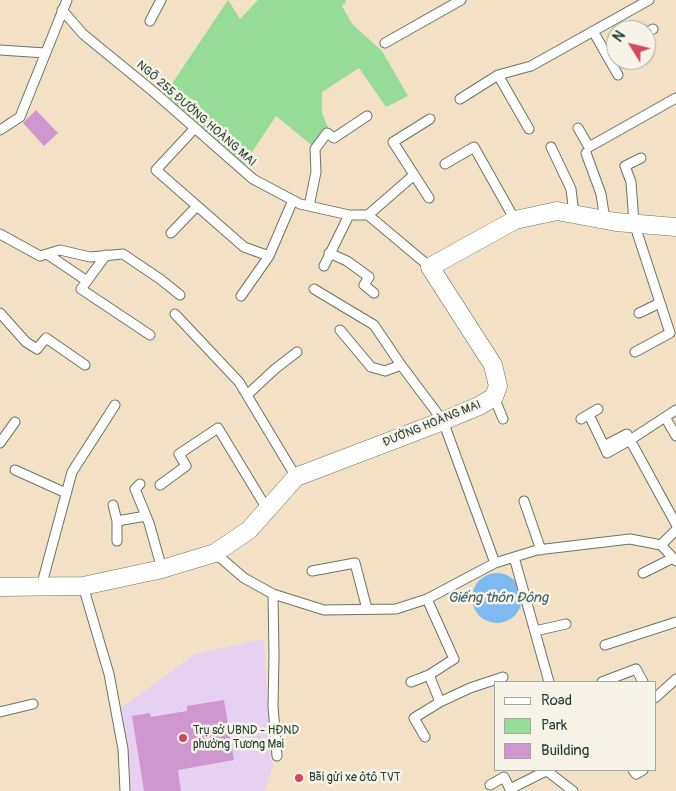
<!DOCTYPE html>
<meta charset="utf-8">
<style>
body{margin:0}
#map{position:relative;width:676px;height:791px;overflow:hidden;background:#f2e1c5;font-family:Pangolin,sans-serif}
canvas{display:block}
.legend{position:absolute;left:494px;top:681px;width:162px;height:90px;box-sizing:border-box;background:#f7f3e8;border:1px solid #a1aaa0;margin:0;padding:6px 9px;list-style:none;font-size:15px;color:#1f3d34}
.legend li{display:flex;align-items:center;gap:10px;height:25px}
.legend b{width:25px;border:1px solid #a1aaa0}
.north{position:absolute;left:606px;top:20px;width:50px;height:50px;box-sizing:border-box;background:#f7f3e8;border:1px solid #a1aaa0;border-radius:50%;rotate:306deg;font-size:14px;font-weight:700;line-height:20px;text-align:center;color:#1f3d34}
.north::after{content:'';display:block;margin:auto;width:18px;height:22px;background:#d1495b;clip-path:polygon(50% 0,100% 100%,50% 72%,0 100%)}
</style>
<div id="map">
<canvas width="676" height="791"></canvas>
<ul class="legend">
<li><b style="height:6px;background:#fff"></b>Road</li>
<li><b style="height:14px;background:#96dc96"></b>Park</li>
<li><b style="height:14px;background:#d096d0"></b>Building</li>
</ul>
<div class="north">N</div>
</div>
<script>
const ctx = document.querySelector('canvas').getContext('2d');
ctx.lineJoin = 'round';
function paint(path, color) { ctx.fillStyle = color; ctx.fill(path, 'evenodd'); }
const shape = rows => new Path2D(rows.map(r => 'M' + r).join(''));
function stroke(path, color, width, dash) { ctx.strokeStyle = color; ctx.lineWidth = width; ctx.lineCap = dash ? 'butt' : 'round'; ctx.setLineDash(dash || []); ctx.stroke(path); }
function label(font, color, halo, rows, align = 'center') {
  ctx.font = font + ' Pangolin,sans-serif'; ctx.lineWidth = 5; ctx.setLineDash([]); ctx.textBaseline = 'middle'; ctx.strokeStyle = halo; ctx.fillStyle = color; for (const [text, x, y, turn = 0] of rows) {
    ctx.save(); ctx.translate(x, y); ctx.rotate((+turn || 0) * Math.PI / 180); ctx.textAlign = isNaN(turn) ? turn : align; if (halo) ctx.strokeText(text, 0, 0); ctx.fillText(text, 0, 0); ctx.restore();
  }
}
paint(shape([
 [264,639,271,761,274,765,264,791,129,791,122,707,195,654]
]), '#e6d2f0');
paint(shape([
 [228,0,240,19,258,0,345,0,346,2,342,6,352,24,382,51,408,96,386,107,359,68,322,92,322,113,330,132,314,147,276,116,244,164,165,94]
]), '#96dc96');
paint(shape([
 '472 598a25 25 0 1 1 50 0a25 25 0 1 1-50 0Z'
]), '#7ebaf0');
paint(shape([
 [36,110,58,133,44,146,23,123],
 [224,700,234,760,178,770,181,791,144,791,132,716,150,713,151,717,187,711,187,706]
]), '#d096d0');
const lane = shape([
 [62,10,83,34,155,93,253,179,300,204,349,215,368,215,430,267],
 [150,21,161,0],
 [593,31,618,75],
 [646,33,653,29],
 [385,43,461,0],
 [0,50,45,53],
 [607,56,616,51],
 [498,75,529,129],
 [460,99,498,75,531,66,649,0],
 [578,128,589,147,676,98],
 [194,129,156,170,244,247,269,256],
 [0,130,20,117,67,0],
 [551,147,571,189,574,214],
 [586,153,601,194,605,220],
 [445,164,474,147,515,220],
 [429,198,393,142,430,119],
 [309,206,316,172,315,149,327,133,334,138,367,116],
 [368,215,414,175],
 [171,233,197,206],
 [0,234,40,256,60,250,90,257,123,254,160,279,180,295],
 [329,253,347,261,369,277,364,285,374,293],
 [47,254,87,281],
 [106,255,81,289,150,335],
 [324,266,349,215],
 [314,289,374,325,401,365,443,421,495,563],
 [241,296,269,256,293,200],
 [0,313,26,342,37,349,46,338,85,365],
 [639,313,660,303],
 [175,314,239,382,296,477],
 [340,330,371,367,385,371,401,365],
 [635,352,670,333,634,223,631,182,625,166,641,158],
 [247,395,275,369,297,352],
 [494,397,503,419],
 [676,410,630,440,676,524],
 [589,415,604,446,627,434,630,440,607,453,604,446],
 [665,417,676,436],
 [581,419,598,409],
 [0,443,15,422],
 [15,470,66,493],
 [140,484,135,489,149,523,162,569],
 [160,485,186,466,179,454,218,428,267,509],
 [524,501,541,550],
 [113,505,117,521,117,541],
 [117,521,146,516],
 [661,545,676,530],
 [215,553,244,578,273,594,324,610,396,609,427,599,495,563,537,550,630,539,661,545,676,561],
 [514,557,549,682],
 [312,571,355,563,367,609],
 [643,573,673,558],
 [83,586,109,674,123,749,125,791],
 [41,587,72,472,115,405],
 [273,594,274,656,273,706,277,756],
 [535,631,566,624],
 [605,645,676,622],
 [429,675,440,702],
 [411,682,429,675,454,659,427,599],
 [602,682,636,669,643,682],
 [655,698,676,679],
 [0,712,33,704],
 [425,737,414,718,440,702,470,688,503,677],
 [633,770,636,774,643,770],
 [547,771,573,791],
 [490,785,504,777,511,791],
 [510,789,548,770]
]);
const street = shape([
 [0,587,83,586,162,569,215,553,249,530,296,477,443,421,479,406,494,397,498,386,493,365,430,267,515,220,557,211,616,222,676,227]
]);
stroke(lane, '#697667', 11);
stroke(street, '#697667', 19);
stroke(lane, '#fff', 9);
stroke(street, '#fff', 18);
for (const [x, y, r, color] of [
 [183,738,5,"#d1495b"],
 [299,778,5,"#d1495b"]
]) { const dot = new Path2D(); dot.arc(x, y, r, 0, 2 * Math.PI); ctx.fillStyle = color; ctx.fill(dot); stroke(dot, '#f7f3e8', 2); }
label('12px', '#1f3d34', '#f7f3e8', [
 ["NGÕ 255 ĐƯỜNG HOÀNG MAI",196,114,41],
 ["ĐƯỜNG HOÀNG MAI",432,424,-22]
]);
label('12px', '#1f3d34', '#f7f3e8', [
 ["Trụ sở UBND - HĐND",193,731],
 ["phường Tương Mai",193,745],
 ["Bãi gửi xe ôtô TVT",309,778]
], 'left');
label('italic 14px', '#375c63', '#f7f3e8', [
 ["Giếng thôn Đông",498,598]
]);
</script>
